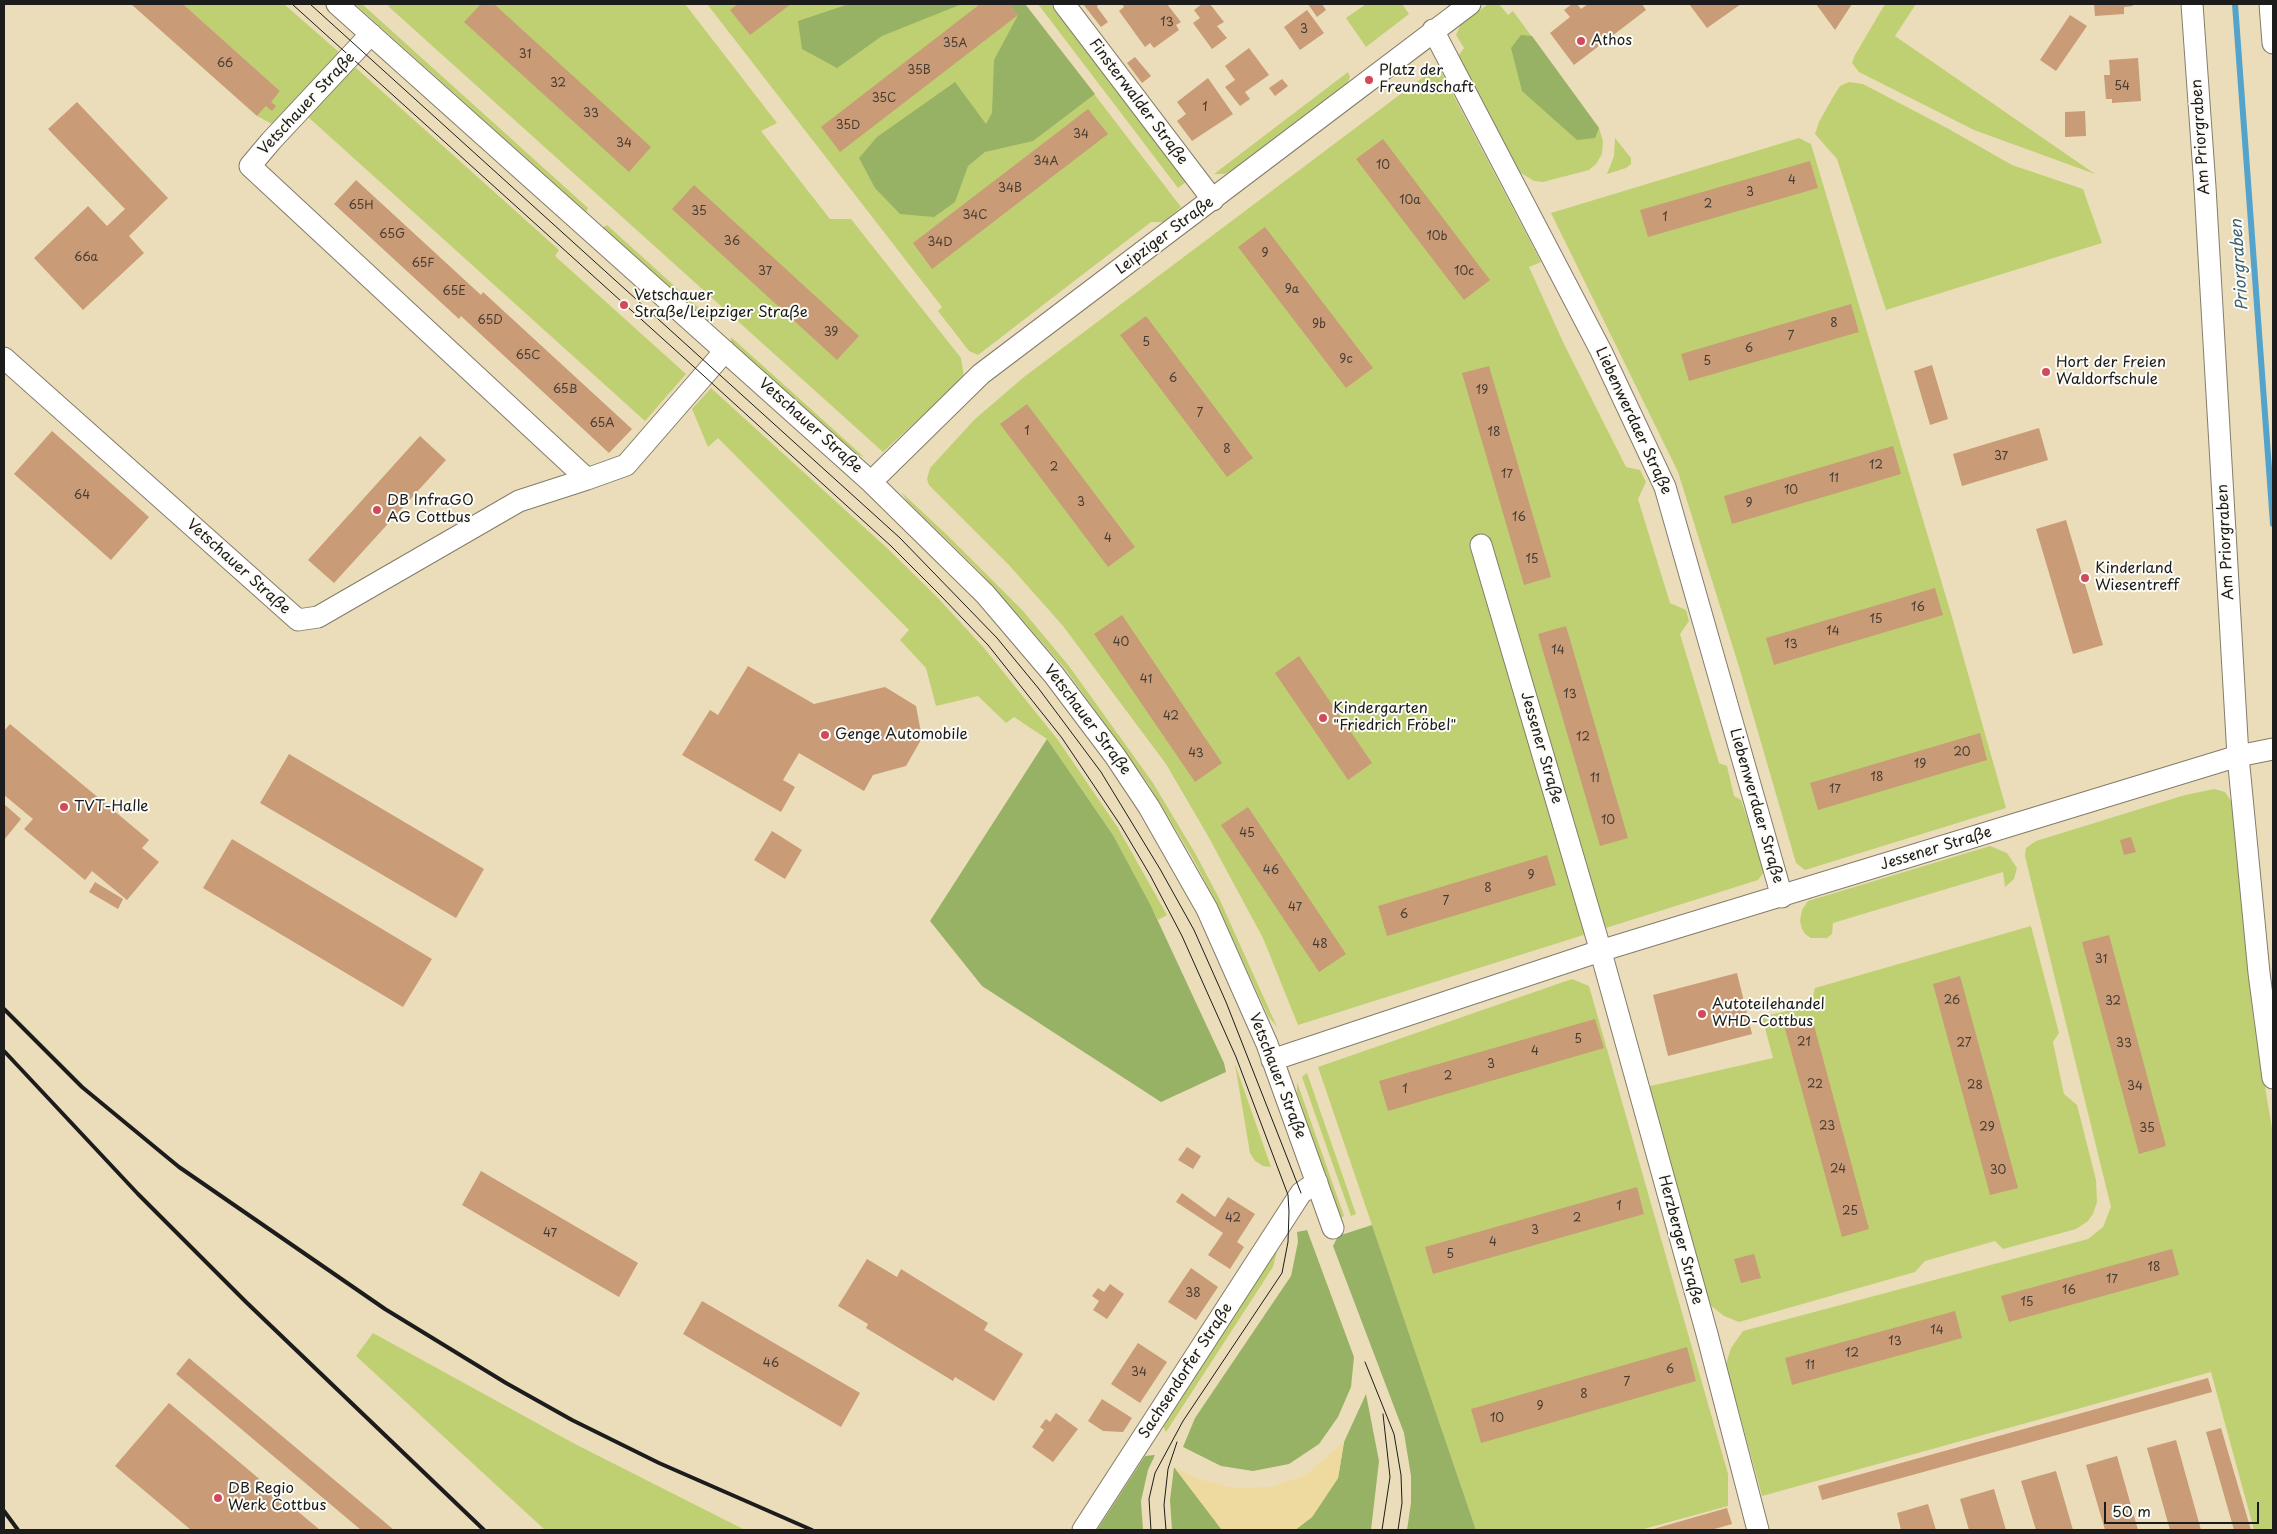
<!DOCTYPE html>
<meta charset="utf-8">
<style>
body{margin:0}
#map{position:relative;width:2277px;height:1534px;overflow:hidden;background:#ebddb9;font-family:"Playpen Sans",sans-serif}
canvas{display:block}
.frame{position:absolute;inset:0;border:5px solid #1c1c1c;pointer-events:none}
.scale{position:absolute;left:2104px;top:1502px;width:155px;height:22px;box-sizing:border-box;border:2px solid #1c1c1c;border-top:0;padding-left:6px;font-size:15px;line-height:18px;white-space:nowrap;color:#1c1c1c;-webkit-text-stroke:4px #fdfcf7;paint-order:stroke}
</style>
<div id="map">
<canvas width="2277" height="1534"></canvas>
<div class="frame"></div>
<div class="scale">50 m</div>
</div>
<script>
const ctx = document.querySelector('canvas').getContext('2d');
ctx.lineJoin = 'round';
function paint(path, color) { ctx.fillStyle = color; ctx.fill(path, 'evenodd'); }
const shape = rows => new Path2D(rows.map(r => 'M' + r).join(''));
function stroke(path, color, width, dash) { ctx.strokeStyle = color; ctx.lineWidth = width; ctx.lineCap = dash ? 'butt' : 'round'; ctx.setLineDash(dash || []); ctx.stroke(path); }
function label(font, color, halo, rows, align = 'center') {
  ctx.font = font + ' "Playpen Sans",sans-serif'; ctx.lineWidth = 4; ctx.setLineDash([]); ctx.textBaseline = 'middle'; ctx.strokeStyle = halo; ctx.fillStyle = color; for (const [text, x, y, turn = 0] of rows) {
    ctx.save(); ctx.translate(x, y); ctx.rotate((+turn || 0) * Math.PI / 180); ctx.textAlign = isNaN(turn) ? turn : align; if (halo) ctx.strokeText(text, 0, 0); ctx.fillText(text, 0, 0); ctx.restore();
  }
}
paint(shape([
 [183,4,284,4,340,53,272,124,257,116,280,91],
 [355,4,362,4,588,208,586,212],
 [391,4,685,4,777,123,761,131,830,219,851,219,961,358,964,377,883,452,388,6],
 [707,4,1025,4,1181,207,1164,222,1151,222,978,355,969,351,938,311,942,307],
 [1038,4,1051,4,1186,182,1178,188],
 [1366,4,1402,4,1409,14,1366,47,1346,18],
 [1488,4,1499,4,1508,15,1513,11,1599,128,1603,141,1602,154,1596,164,1589,170,1543,182,1534,181,1518,171,1457,58,1464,48,1456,35,1460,26],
 [1885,4,1916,4,1895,36,2095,174,1974,130,1859,72,1852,63,1855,55],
 [1438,66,1541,262,1529,267,1563,342,1626,467,1640,470,1646,482,1638,499,1670,603,1686,610,1689,621,1680,634,1719,763,1727,766,1734,796,1741,800,1765,871,1758,880,1298,1025,1263,938,1208,836,1166,764,1063,626,1008,564,929,485,927,479,930,468,975,419,1024,377],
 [356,68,559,250,555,256,686,374,645,421,307,116,349,71],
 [1348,72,1350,77,1346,86,1238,168,1225,174,1214,174],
 [1849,82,1863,84,1947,128,2012,165,2083,189,2102,243,1886,310,1837,159,1815,134,1819,122,1833,97,1840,86],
 [1615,138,1631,158,1631,164,1626,168,1607,174,1614,156],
 [1799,138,1811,144,1952,617,2006,808,1805,870,1796,863,1740,670,1678,472,1551,213],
 [607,225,711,319,710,324,602,228],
 [731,337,864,457,851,452,731,344],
 [711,388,887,548,937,597,984,648,1058,740,1118,828,1167,915,1158,920,1113,835,1047,739,1014,717,1006,723,978,696,936,706,926,668,900,640,909,630,718,438,708,447,692,409],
 [901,492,946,534,1023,611,1069,666,1153,783,1195,853,1219,898,1277,1027,1268,1016,1216,902,1191,855,1149,785,1066,670,982,574,908,502],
 [2214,789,2225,792,2233,804,2253,1016,2273,1134,2273,1530,2254,1530,2211,1372,1762,1496,1726,1364,1731,1348,1743,1331,2088,1239,2103,1227,2111,1207,2033,889,2025,856,2026,848,2036,841,2185,795],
 [1990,846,2007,853,2017,868,2014,879,2005,887,2003,872,1833,923,1832,934,1827,938,1811,938,1805,934,1802,929,1800,921,1802,910,1808,901],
 [2031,926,2059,1033,2053,1042,2064,1094,2077,1105,2096,1180,2097,1202,2093,1214,2088,1221,2076,1229,2003,1249,1995,1241,1925,1261,1915,1272,1739,1322,1724,1316,1709,1304,1646,1087,1773,1058,1762,1017,1811,1005,1815,988],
 [1572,979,1589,986,1728,1474,1728,1506,1640,1530,1476,1530,1318,1067],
 [1235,1064,1271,1167,1263,1166,1255,1161,1250,1153],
 [1307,1073,1356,1214,1351,1216,1302,1077],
 [1297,1082,1344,1216,1341,1218,1297,1093],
 [1279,1244,1273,1267,1166,1432,1162,1423],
 [373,1333,575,1444,745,1530,545,1530,356,1356]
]), '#bfd073');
paint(shape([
 [849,4,962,4,882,36,837,68,802,49,798,21],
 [1009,4,1025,4,1095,94,1033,141,985,152,968,166,955,202,934,217,900,214,875,188,859,158,877,137,955,82,986,124,992,113,994,60,1018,15],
 [1521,35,1532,36,1599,128,1595,138,1577,140,1522,91,1511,48],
 [1047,739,1113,835,1151,906,1224,1063,1226,1072,1161,1102,982,986,930,921],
 [1372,1225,1476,1530,1407,1530,1411,1503,1411,1476,1404,1433,1333,1246,1338,1236],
 [1307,1230,1354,1357,1351,1387,1338,1417,1319,1444,1289,1464,1253,1471,1221,1466,1183,1447,1195,1418,1291,1276,1298,1242,1297,1232],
 [1366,1394,1379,1461,1371,1530,1295,1530,1312,1517,1338,1478,1344,1442],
 [1155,1455,1148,1470,1141,1501,1143,1530,1097,1530,1145,1456],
 [1174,1467,1222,1530,1172,1530,1170,1500]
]), '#97b265');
paint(shape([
 [1344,1442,1338,1478,1312,1517,1295,1530,1222,1530,1174,1467,1198,1479,1234,1488,1272,1487,1306,1475]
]), '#eeda9e');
stroke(shape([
 [2235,4,2273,524]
]), '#53a3cd', 6);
paint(shape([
 [131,4,183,4,280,91,271,102,276,106,272,111,266,106,257,116],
 [481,4,494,4,651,147,629,172,464,22],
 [738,4,791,4,750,35,730,10],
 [980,4,1009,4,1018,15,840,152,821,127],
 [1083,4,1098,4,1097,7,1108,22,1101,27],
 [1122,4,1167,4,1181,22,1176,25,1179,30,1154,48,1150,43,1145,47,1119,11,1124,7],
 [1202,4,1210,4,1224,22,1217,26,1227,38,1212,49,1193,23,1200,18,1194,10],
 [1308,4,1322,4,1326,10,1317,17],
 [1572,4,1577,4,1581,9,1588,4,1642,4,1646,10,1574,65,1550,33,1570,17,1564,10],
 [1689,4,1741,4,1707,28],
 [1816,4,1852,4,1835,30],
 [2094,4,2132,4,2133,6,2124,7,2124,14,2095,16],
 [1307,10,1324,33,1300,50,1284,27],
 [2070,15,2087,26,2056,71,2040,60],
 [1249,48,1269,75,1245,92,1250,99,1240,106,1225,87,1235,80,1225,66],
 [1135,57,1151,76,1142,83,1127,63],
 [2138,58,2141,101,2112,103,2112,99,2106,99,2104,75,2110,75,2109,60],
 [1208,78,1233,114,1192,141,1177,121,1186,114,1177,102],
 [1282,79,1288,86,1275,96,1269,88],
 [77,102,168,198,129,236,144,253,83,310,34,258,88,206,107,226,125,209,48,129],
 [1088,109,1108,134,932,269,913,243],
 [2085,111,2086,136,2065,137,2065,112],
 [1383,139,1490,280,1464,300,1356,159],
 [1810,161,1818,188,1648,237,1640,210],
 [356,180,481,295,483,292,632,429,609,453,461,316,459,319,334,204],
 [694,185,859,336,837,360,672,209],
 [1265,227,1373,368,1346,388,1238,247],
 [1851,304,1859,332,1689,381,1681,354],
 [1146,316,1253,458,1227,477,1120,335],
 [1932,365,1948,419,1930,425,1914,371],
 [1489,366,1551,577,1524,585,1462,373],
 [1027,404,1135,547,1108,567,1000,424],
 [2039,428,2048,460,1962,486,1953,454],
 [52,431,149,517,111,560,14,474],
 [420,436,446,460,334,583,308,560],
 [1893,446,1901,474,1732,524,1724,496],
 [2066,520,2103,645,2073,654,2036,529],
 [1935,588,1943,615,1774,665,1766,638],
 [1122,615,1222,763,1195,782,1094,634],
 [1566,626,1628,838,1600,846,1538,634],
 [1299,656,1372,763,1348,780,1275,673],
 [748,666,814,704,885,687,916,706,922,738,906,766,873,775,864,791,799,753,783,780,795,787,781,812,682,755,710,710,718,715],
 [10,724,149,840,142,848,159,862,127,900,92,871,85,880,24,829,33,819,4,795,4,731],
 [1980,733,1987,760,1818,810,1810,783],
 [289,754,484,869,456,918,260,803],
 [4,804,21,819,4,840],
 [1248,807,1346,954,1319,972,1221,825],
 [772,831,802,850,785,879,754,860],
 [2131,837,2136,852,2124,855,2120,840],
 [232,839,432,959,403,1007,203,888],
 [1547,855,1556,885,1387,936,1378,906],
 [95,882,123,899,118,909,89,892],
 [2109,935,2166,1146,2139,1154,2082,942],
 [1737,973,1752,1034,1668,1056,1653,995],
 [1960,976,2018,1188,1990,1195,1933,984],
 [1812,1018,1869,1229,1842,1237,1784,1025],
 [1595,1019,1604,1048,1388,1111,1379,1081],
 [1187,1147,1201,1156,1193,1169,1178,1160],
 [481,1171,638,1263,619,1297,462,1205],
 [1637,1187,1644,1214,1433,1274,1425,1247],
 [1182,1193,1215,1217,1228,1197,1255,1214,1237,1242,1244,1247,1230,1269,1208,1255,1223,1233,1176,1202],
 [2172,1249,2179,1275,2009,1322,2001,1296],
 [1754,1254,1761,1278,1741,1283,1734,1259],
 [867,1259,897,1277,901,1269,988,1323,984,1330,1023,1354,994,1401,955,1377,953,1381,866,1328,868,1324,838,1306],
 [1191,1268,1218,1287,1196,1320,1168,1302],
 [1110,1284,1124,1294,1107,1319,1093,1310,1099,1301,1092,1296,1098,1288,1104,1292],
 [702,1301,860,1393,841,1427,683,1334],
 [1955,1311,1962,1338,1792,1385,1785,1358],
 [1138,1343,1167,1362,1140,1403,1111,1384],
 [1687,1347,1696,1381,1481,1443,1471,1409],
 [189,1358,394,1530,361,1530,176,1374],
 [2208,1378,2212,1392,1822,1500,1818,1486],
 [1102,1399,1132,1418,1123,1432,1103,1431,1088,1421],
 [169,1403,320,1530,191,1530,115,1466],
 [1056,1413,1078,1429,1053,1462,1032,1447,1044,1430,1040,1427,1046,1419,1050,1422],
 [2221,1428,2251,1530,2234,1530,2206,1432],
 [2176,1440,2201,1530,2170,1530,2147,1448],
 [2117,1456,2138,1530,2105,1530,2086,1465],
 [2056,1471,2073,1530,2036,1530,2021,1481],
 [1994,1489,2006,1530,1969,1530,1960,1499],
 [1928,1504,1936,1530,1901,1530,1897,1513],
 [1727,1508,1732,1524,1711,1530,1650,1530]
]), '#c99b77');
const minor = shape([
 [337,4,871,482,985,594,1054,675,1115,756,1149,807,1207,909,1267,1044,1333,1228],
 [1064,4,1213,200],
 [2192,4,2205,187,2238,756,2259,973,2273,1078],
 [2270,4,2273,43],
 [1433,30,1601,351,1665,487,1782,897],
 [371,34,271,141,250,166,587,479,626,465,725,351],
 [4,358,298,620,318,617,519,501,587,479],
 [871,482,981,374,1470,4],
 [1481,545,1597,938,1707,1334,1758,1530],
 [1272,1060,1600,951,2238,756,2273,749],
 [1083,1530,1301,1193,1317,1182]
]);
stroke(minor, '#847c6a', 23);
stroke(minor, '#fff', 21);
stroke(shape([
 [292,4,704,376,891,546,941,596,988,645,1062,738,1121,826,1150,875,1182,936,1236,1057,1288,1195,1289,1212,1288,1242,1282,1273,1183,1421,1155,1473,1149,1499,1151,1530],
 [310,4,900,538,997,638,1039,689,1101,772,1160,869,1194,930,1226,1002,1301,1193],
 [1365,1362,1394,1434,1401,1475,1402,1503,1398,1530],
 [1166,1530,1164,1505,1168,1469,1177,1442],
 [1382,1530,1390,1477,1383,1414]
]), '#1c1c1c', 1);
stroke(shape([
 [4,1009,82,1087,179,1167,385,1309,506,1383,572,1420,659,1463,812,1530],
 [4,1051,138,1194,246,1302,484,1530],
 [4,1511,18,1530]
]), '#1c1c1c', 4);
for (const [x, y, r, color] of [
 [1581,41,5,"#d1495b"],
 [1369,80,5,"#d1495b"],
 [624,305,5,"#d1495b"],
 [2046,372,5,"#d1495b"],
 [377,510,5,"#d1495b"],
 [2085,578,5,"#d1495b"],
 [1323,718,5,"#d1495b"],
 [825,735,5,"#d1495b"],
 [64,807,5,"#d1495b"],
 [1702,1014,5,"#d1495b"],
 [218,1498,5,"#d1495b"]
]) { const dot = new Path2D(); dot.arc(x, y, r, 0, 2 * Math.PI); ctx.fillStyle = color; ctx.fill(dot); stroke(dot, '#fdfcf7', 2); }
label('12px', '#473c33', null, [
 ["13",1167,23],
 ["3",1304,30],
 ["35A",955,44],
 ["31",525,55],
 ["66",225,64],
 ["35B",919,71],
 ["32",558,84],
 ["54",2122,87],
 ["35C",884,99],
 ["1",1205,108],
 ["33",591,114],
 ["35D",848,126],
 ["34",1081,135],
 ["34",624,144],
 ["34A",1046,162],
 ["10",1383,166],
 ["4",1792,181],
 ["34B",1010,189],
 ["3",1750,193],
 ["10a",1410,201],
 ["2",1708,205],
 ["65H",361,206],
 ["35",699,212],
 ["34C",975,216],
 ["1",1665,218],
 ["65G",392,235],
 ["10b",1437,237],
 ["36",732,242],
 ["34D",940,243],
 ["9",1265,254],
 ["66a",86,258],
 ["65F",423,264],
 ["37",765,272],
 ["10c",1464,272],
 ["9a",1292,290],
 ["65E",454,292],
 ["65D",490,321],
 ["8",1834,324],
 ["9b",1319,325],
 ["39",831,333],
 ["7",1791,337],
 ["5",1146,343],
 ["6",1749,349],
 ["65C",528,356],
 ["9c",1346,360],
 ["5",1707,362],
 ["6",1173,379],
 ["65B",565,390],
 ["19",1482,391],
 ["7",1200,414],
 ["65A",602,424],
 ["1",1027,432],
 ["18",1494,433],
 ["8",1227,450],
 ["37",2001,457],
 ["12",1876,466],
 ["2",1054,468],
 ["17",1507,475],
 ["11",1834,479],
 ["10",1791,491],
 ["64",82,496],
 ["3",1081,503],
 ["9",1749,504],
 ["16",1519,518],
 ["4",1108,539],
 ["15",1532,560],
 ["16",1918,608],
 ["15",1876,620],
 ["14",1833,632],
 ["40",1121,643],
 ["13",1791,645],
 ["14",1558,651],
 ["41",1146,680],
 ["13",1570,695],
 ["42",1171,717],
 ["12",1583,738],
 ["20",1962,753],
 ["43",1196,754],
 ["19",1920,765],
 ["18",1877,778],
 ["11",1595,779],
 ["17",1835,790],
 ["10",1608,821],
 ["45",1247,834],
 ["46",1271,871],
 ["9",1531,876],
 ["8",1488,889],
 ["7",1446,902],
 ["47",1295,908],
 ["6",1404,915],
 ["48",1320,945],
 ["31",2101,960],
 ["26",1952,1001],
 ["32",2113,1002],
 ["5",1578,1040],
 ["21",1804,1043],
 ["27",1964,1044],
 ["33",2124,1044],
 ["4",1535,1052],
 ["3",1491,1065],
 ["2",1448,1077],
 ["22",1815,1085],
 ["28",1975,1086],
 ["34",2135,1087],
 ["1",1405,1090],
 ["23",1827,1127],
 ["29",1987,1128],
 ["35",2147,1129],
 ["24",1838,1170],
 ["30",1998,1171],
 ["1",1619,1207],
 ["25",1850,1212],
 ["42",1233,1219],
 ["2",1577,1219],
 ["3",1535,1231],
 ["47",550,1234],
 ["4",1493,1243],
 ["5",1450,1255],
 ["18",2154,1268],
 ["17",2112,1280],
 ["16",2069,1291],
 ["38",1193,1294],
 ["15",2027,1303],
 ["14",1937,1331],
 ["13",1895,1342],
 ["12",1852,1354],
 ["46",771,1364],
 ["11",1810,1366],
 ["6",1670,1370],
 ["34",1139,1373],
 ["7",1627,1383],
 ["8",1584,1395],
 ["9",1540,1407],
 ["10",1497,1419]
]);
label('15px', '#1c1c1c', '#fdfcf7', [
 ["Athos",1591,41],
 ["Platz der",1379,71],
 ["Freundschaft",1379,88],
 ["Vetschauer",634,296],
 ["Straße/Leipziger Straße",634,313],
 ["Hort der Freien",2056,363],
 ["Waldorfschule",2056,380],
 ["DB InfraGO",387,501],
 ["AG Cottbus",387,518],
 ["Kinderland",2095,569],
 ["Wiesentreff",2095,586],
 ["Kindergarten",1333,709],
 ["\"Friedrich Fröbel\"",1333,726],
 ["Genge Automobile",835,735],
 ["TVT-Halle",74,807],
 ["Autoteilehandel",1712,1005],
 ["WHD-Cottbus",1712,1022],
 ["DB Regio",228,1489],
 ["Werk Cottbus",228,1506]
], 'left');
label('15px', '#1c1c1c', '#fdfcf7', [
 ["Finsterwalder Straße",1138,102,53],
 ["Vetschauer Straße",307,104,-47],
 ["Am Priorgraben",2201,137,-94],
 ["Leipziger Straße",1165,236,-37],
 ["Liebenwerdaer Straße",1633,421,65],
 ["Vetschauer Straße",810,426,42],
 ["Am Priorgraben",2226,542,-93],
 ["Vetschauer Straße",238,567,42],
 ["Vetschauer Straße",1087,720,53],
 ["Jessener Straße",1541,748,74],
 ["Liebenwerdaer Straße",1756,806,74],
 ["Jessener Straße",1936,849,-17],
 ["Vetschauer Straße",1277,1076,69],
 ["Herzberger Straße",1680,1240,75],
 ["Sachsendorfer Straße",1186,1371,-57]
]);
label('italic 16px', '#386074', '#fdfcf7', [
 ["Priorgraben",2240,265,-94]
]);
</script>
